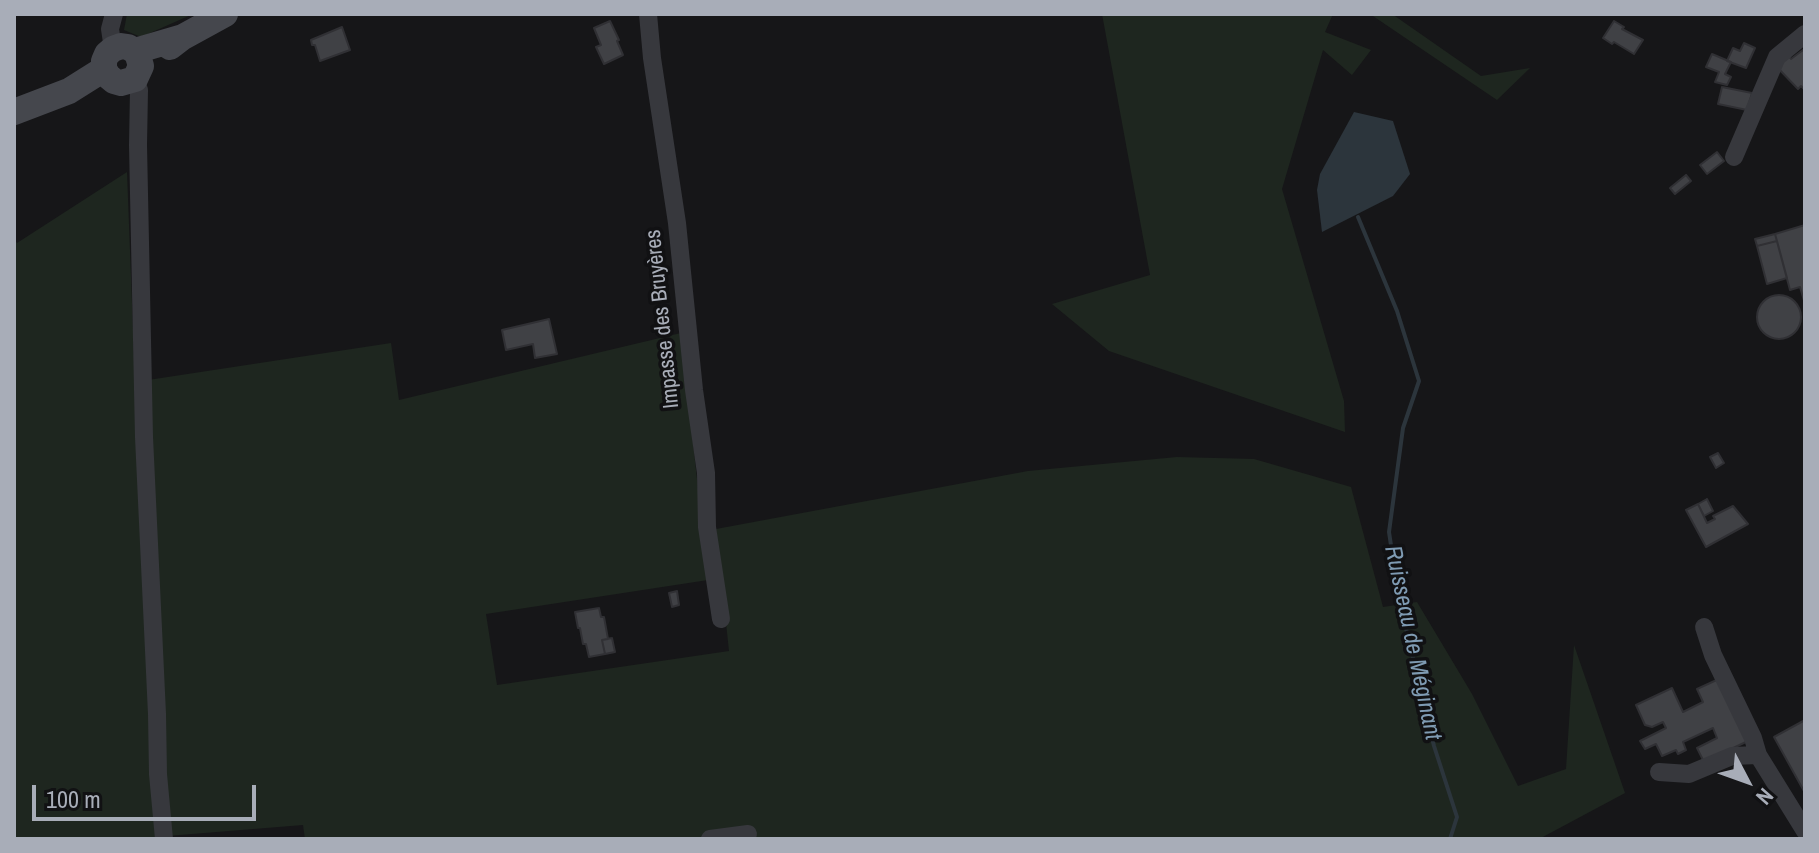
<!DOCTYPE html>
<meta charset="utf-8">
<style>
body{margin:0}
#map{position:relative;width:1819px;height:853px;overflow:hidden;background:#161618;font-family:"Archivo Narrow",sans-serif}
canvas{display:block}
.frame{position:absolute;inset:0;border:16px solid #a8adb8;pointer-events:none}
.north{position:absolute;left:1707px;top:741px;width:80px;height:80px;-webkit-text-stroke:6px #111113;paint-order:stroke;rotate:131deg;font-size:22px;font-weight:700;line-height:32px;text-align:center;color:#a8adb8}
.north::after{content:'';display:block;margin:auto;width:28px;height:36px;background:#a8adb8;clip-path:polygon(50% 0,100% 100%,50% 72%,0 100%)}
.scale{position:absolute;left:32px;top:785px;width:224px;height:36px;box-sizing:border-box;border:4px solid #a8adb8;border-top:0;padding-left:10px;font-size:24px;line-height:28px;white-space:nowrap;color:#a8adb8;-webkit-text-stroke:6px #111113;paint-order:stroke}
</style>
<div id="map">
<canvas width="1819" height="853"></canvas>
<div class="frame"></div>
<div class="north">N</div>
<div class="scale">100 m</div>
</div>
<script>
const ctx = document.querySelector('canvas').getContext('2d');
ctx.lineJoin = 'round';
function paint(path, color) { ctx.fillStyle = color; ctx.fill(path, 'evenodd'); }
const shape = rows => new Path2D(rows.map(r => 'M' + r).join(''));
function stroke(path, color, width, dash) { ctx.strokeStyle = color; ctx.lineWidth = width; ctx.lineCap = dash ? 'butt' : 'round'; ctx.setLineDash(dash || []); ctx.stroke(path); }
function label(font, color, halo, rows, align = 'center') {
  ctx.font = font + ' "Archivo Narrow",sans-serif'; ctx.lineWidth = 7; ctx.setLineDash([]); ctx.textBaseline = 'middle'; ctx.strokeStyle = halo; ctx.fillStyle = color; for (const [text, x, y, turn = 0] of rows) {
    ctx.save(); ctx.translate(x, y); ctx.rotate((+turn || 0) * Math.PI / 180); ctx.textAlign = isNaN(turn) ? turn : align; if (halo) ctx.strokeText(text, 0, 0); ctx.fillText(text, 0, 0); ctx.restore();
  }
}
paint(shape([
 [127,14,193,14,141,37,124,30],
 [1102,14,1333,14,1325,32,1371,50,1352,75,1323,50,1282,189,1344,401,1345,432,1109,351,1052,304,1150,275],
 [1370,14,1392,14,1481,76,1530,68,1497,100],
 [127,172,135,382,391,343,399,400,681,333,708,580,486,614,497,685,729,651,716,529,1028,471,1177,457,1254,459,1351,487,1383,607,1417,602,1472,694,1518,786,1566,769,1574,645,1625,793,1539,839,305,839,303,825,155,837,154,839,14,839,14,239,17,243]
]), '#1e261f');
paint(shape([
 [1354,112,1393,121,1410,174,1393,196,1322,232,1317,190,1320,174]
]), '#2c353c');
stroke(shape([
 [1358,217,1397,311,1419,381,1403,428,1389,532,1399,599,1434,746,1457,817,1450,839]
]), '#2c353c', 4);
const building = shape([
 [610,21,619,40,617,41,623,55,604,64,596,47,601,45,594,28,610,21],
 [1614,21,1624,27,1622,29,1643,40,1634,54,1614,42,1612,44,1603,38,1614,21],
 [342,27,350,50,320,61,315,45,312,45,311,40,342,27],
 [1744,43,1755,48,1746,68,1727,61,1733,48,1740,51,1744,43],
 [1803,50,1805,53,1805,90,1801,86,1798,89,1775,65,1788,55,1791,59,1803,50],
 [1712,54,1731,62,1725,74,1731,77,1727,85,1715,82,1719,72,1706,67,1712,54],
 [1722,87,1752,93,1747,110,1718,104,1722,87],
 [1717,152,1724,161,1707,174,1700,165,1717,152],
 [1686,175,1691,181,1675,194,1670,188,1686,175],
 [1805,225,1805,304,1800,287,1790,290,1775,234,1805,225],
 [1775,234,1777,241,1757,246,1755,239,1775,234],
 [1777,241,1787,278,1767,284,1757,246,1777,241],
 '1757 317a22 22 0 1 1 44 0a22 22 0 1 1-44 0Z',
 [549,319,557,354,535,358,533,344,506,350,502,330,549,319],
 [1718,453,1724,463,1716,468,1710,457,1718,453],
 [1707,499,1713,511,1704,516,1698,504,1707,499],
 [1698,504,1707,523,1715,519,1713,516,1733,506,1748,524,1706,547,1686,510,1698,504],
 [677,591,679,605,672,607,669,593,677,591],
 [599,608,601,617,604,617,608,639,602,640,605,654,589,657,586,644,583,644,580,628,578,628,575,612,599,608],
 [612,638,615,652,605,654,602,640,612,638],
 [1721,678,1750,740,1704,762,1697,748,1717,738,1713,728,1683,742,1686,750,1678,754,1676,750,1662,756,1656,744,1645,749,1640,741,1666,728,1663,722,1652,727,1645,725,1636,705,1672,688,1683,712,1703,702,1697,689,1721,678],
 [1805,720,1805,793,1774,737,1805,720]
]);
paint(building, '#404145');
stroke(building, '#303034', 2);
stroke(shape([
 [648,14,652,58,677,223,694,390,706,473,707,527,721,619],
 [113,49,110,29,114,14],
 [135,79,139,90,138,145,144,437,157,714,158,774,164,839],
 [1734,157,1777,57,1805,34],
 [1704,627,1713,655,1753,738,1758,755,1805,831],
 [1659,772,1689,774,1732,756,1758,755],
 [710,839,748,834]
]), '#37383d', 18);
stroke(shape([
 [170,47,183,37,225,14],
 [135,51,138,56,141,66,135,79,121,83,114,81,108,76,104,69,104,61,107,54,113,49,121,46,128,47,135,51,183,37],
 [14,112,69,91,104,69]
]), '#45474d', 26);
label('22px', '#a8adb8', '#111113', [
 ["Impasse des Bruyères",663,319,-96]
]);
label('italic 24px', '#7f9bb3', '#111113', [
 ["Ruisseau de Méginant",1412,643,78]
]);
</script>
